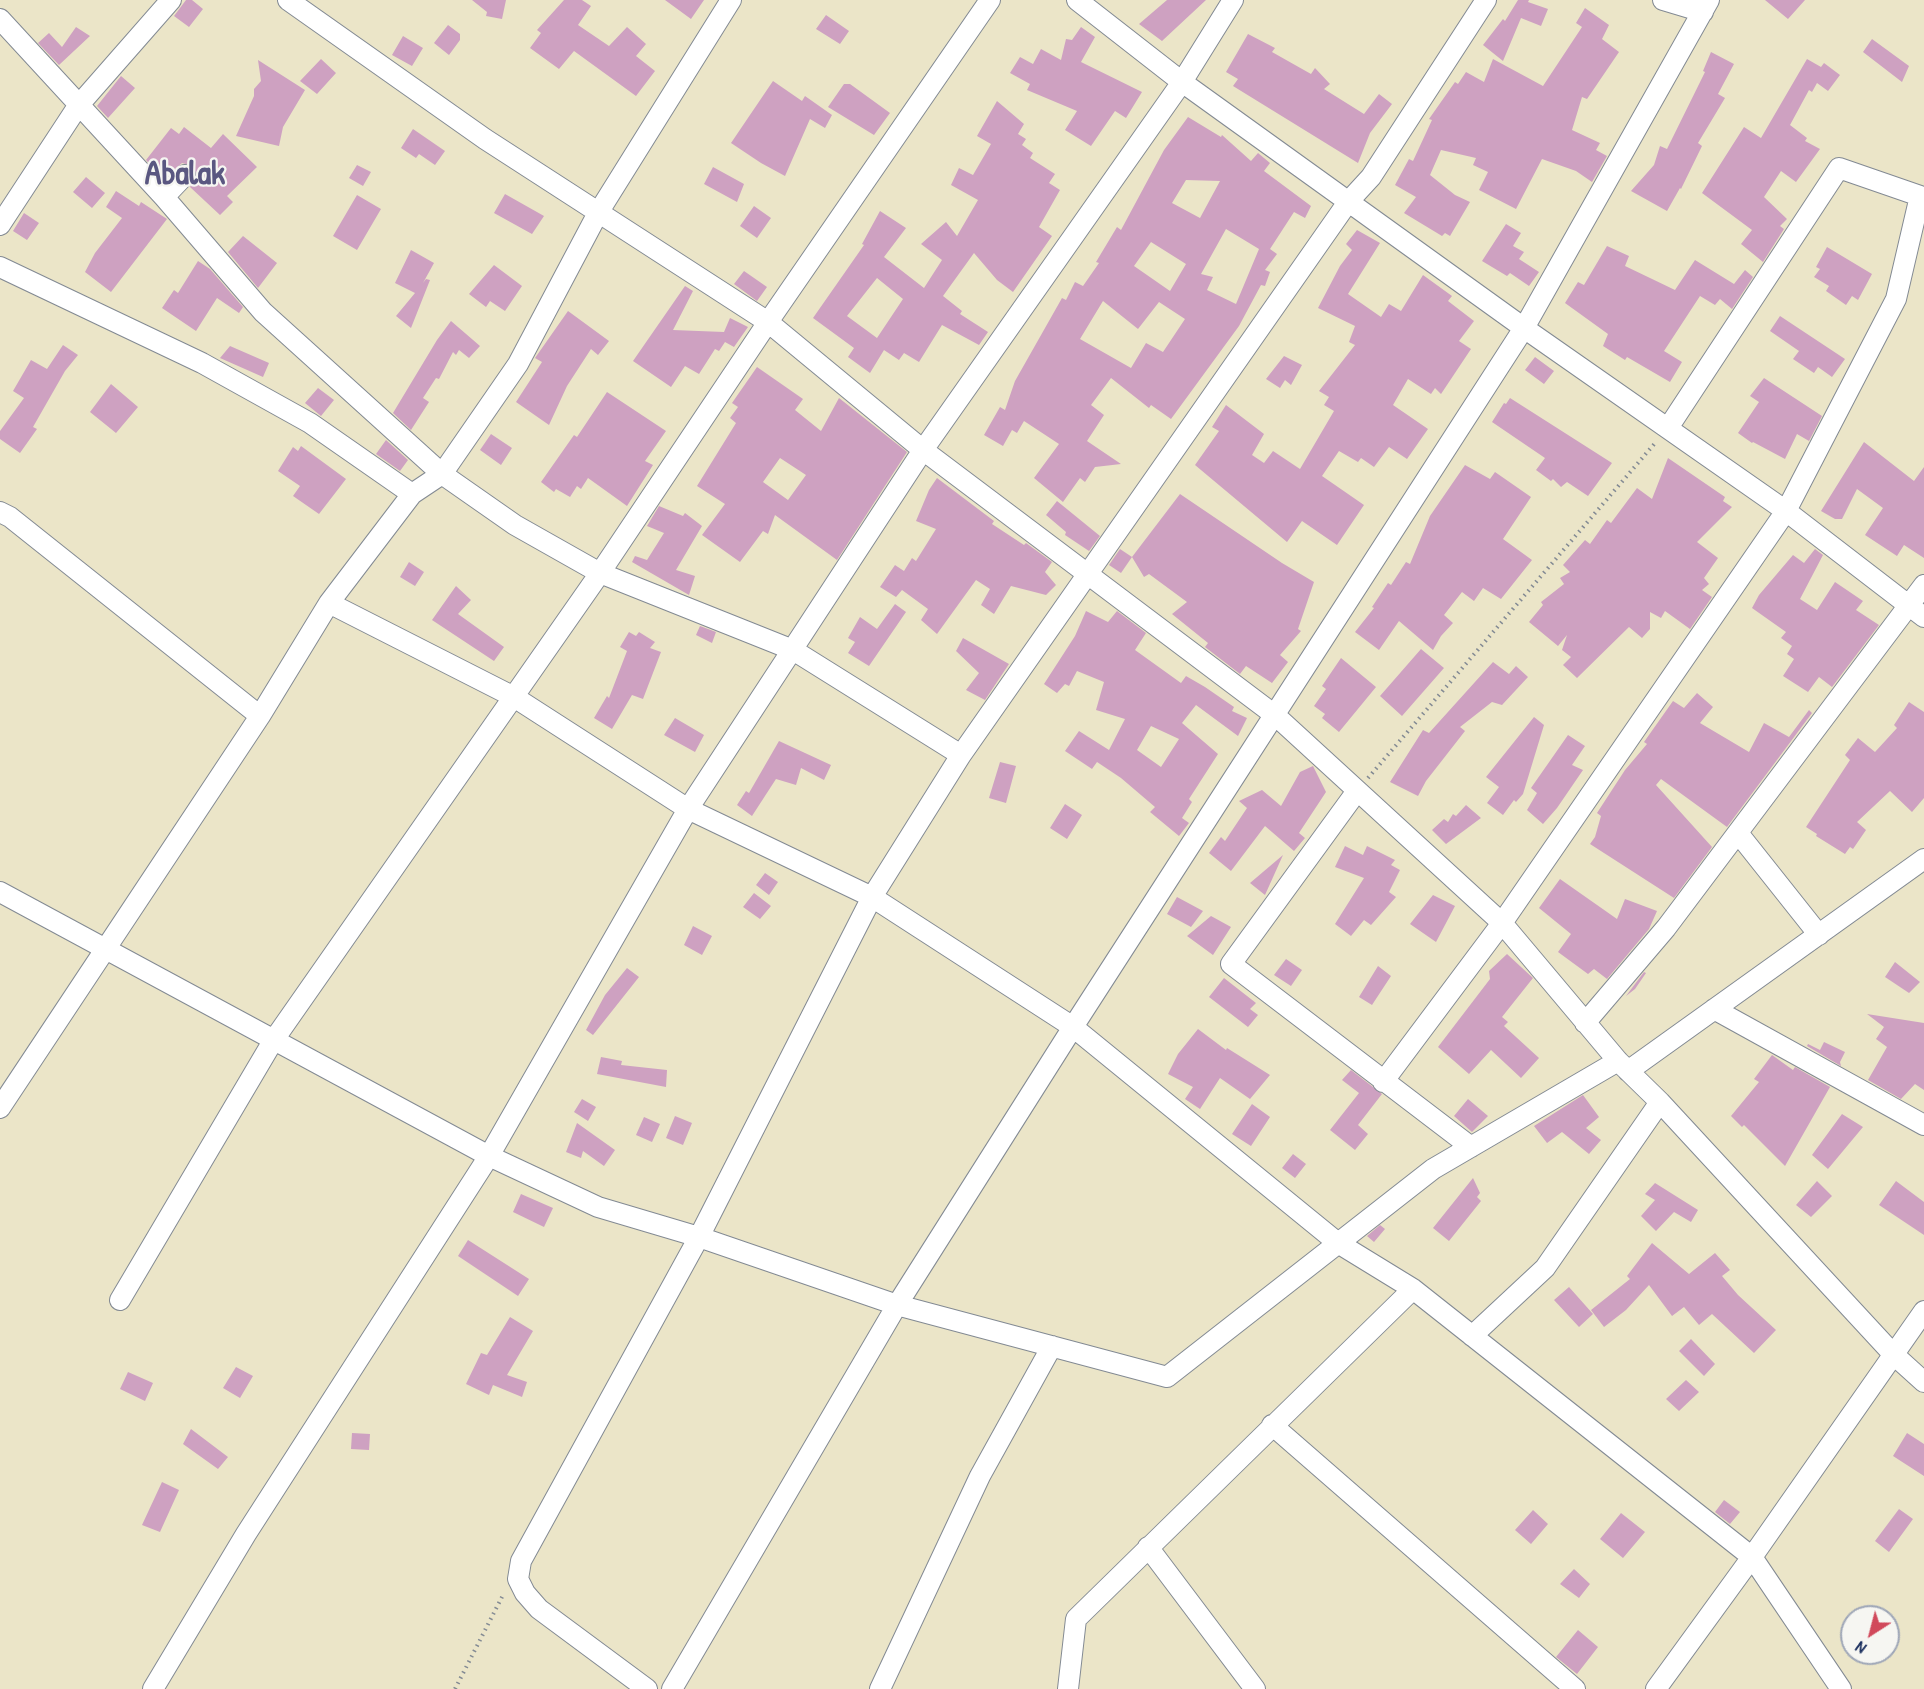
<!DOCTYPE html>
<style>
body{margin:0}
#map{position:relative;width:1924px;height:1689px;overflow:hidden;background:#ebe5c8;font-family:"Patrick Hand",sans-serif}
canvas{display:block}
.north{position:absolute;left:1840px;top:1605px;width:60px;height:60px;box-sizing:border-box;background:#f6f6f2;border:2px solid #9ea6b7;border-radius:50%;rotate:216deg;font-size:16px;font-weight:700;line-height:24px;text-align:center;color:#1b2f5e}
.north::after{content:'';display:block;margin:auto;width:21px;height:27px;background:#d1495b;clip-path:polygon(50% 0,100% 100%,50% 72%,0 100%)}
</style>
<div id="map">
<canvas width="1924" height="1689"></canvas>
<div class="north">N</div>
</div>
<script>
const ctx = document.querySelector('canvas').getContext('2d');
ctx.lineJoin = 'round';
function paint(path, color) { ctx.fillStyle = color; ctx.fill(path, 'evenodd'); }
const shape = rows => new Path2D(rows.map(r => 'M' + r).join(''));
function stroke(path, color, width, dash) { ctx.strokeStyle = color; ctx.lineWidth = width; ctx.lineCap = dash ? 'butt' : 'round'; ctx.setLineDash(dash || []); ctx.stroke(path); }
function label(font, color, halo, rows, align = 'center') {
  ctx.font = font + ' "Patrick Hand",sans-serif'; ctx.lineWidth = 4.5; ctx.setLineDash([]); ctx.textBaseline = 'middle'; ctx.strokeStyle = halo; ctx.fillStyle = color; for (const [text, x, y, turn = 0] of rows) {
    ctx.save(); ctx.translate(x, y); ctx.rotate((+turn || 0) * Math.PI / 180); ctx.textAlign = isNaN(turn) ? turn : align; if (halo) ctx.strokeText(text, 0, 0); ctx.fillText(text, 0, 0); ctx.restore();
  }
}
paint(shape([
 [186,0,192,0,203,9,189,27,174,16],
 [472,0,506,0,502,19,486,16,487,12],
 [564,0,582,0,591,6,578,25,609,46,627,27,646,44,636,56,655,71,636,96,574,51,559,69,530,48,541,33,537,30],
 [665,0,704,0,691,19],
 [1167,0,1206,0,1162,41,1139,24],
 [1518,0,1529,0,1528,2,1548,9,1541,26,1521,18,1503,61,1483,45,1503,19,1505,21],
 [1765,0,1805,0,1788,19],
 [1585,8,1609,25,1602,39,1619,52,1587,99,1582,97,1572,130,1600,143,1596,150,1607,156,1592,182,1576,171,1542,159,1516,209,1479,190,1488,172,1473,165,1476,158,1441,150,1430,175,1455,195,1470,202,1450,236,1445,233,1442,236,1404,213,1416,197,1395,185,1409,159,1413,161,1432,120,1429,119,1455,82,1458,84,1466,72,1484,82,1493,59,1543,86,1582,27,1576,23],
 [826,15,849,31,840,44,816,29],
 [448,25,460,34,460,40,449,55,434,43],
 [76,27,90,36,59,65,38,43,49,33,62,47],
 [1081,27,1095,37,1081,62,1142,92,1126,118,1115,111,1091,146,1065,130,1077,111,1027,90,1030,84,1010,73,1020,57,1033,64,1041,49,1061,60,1066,39,1072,40],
 [1248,34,1275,48,1272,52,1311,74,1315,68,1330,84,1324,89,1364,114,1379,94,1392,104,1370,133,1358,163,1233,86,1238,79,1226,72],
 [403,36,423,48,412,66,392,55],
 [1872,39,1909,66,1902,82,1863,52],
 [1711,52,1734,64,1718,94,1725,98,1698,143,1702,146,1681,189,1680,188,1667,211,1631,191,1654,165,1660,146,1667,149,1705,72,1703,71],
 [321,59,336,73,317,94,300,81],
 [1807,59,1821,67,1824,63,1840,75,1828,91,1817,83,1812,92,1809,90,1790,125,1807,138,1805,141,1820,149,1796,182,1781,171,1764,197,1787,219,1780,226,1784,229,1763,262,1741,244,1752,230,1702,193,1744,127,1761,138],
 [258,60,305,90,283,127,279,146,236,136,254,96,254,89,261,81],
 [121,76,135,88,108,118,97,106],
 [773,81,802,101,805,96,832,115,825,128,810,119,785,176,761,163,731,143],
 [844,84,850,84,890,113,874,135,828,107],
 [997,101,1024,124,1018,134,1026,139,1022,145,1033,153,1030,158,1055,174,1049,183,1060,190,1039,227,1052,236,1013,292,997,280,974,253,943,296,962,311,960,314,988,332,979,345,942,325,919,362,904,353,899,360,884,350,870,373,848,357,854,348,813,318,864,245,862,244,880,211,906,228,884,257,924,288,942,260,921,244,946,222,957,236,978,200,951,185,959,168,973,175,991,144,977,136],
 [877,278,903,299,877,338,847,316],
 [1188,117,1221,137,1222,135,1251,161,1258,153,1270,163,1264,171,1311,206,1305,218,1294,212,1270,249,1277,254,1265,270,1270,272,1265,286,1261,285,1239,326,1171,419,1151,405,1149,408,1111,378,1091,405,1104,415,1087,441,1121,464,1095,467,1085,482,1080,478,1063,502,1034,478,1059,444,1024,421,1017,433,1012,430,1003,446,984,435,1000,407,1005,410,1015,381,1062,298,1066,300,1075,282,1083,286,1099,263,1096,262,1117,227,1121,230,1164,150],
 [1186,180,1220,181,1200,218,1172,203],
 [1226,229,1259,249,1236,304,1207,290,1213,277,1201,274],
 [1151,242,1186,264,1170,291,1134,266],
 [1103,301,1138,329,1159,302,1185,319,1163,352,1146,343,1131,368,1080,339],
 [184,127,211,148,223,134,257,167,227,196,233,202,220,215,190,187,197,177,193,166,182,163,173,171,166,164,159,174,146,160,171,128,179,134],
 [413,129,445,151,435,165,419,154,416,158,401,148],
 [357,165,371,172,363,186,349,178],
 [713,167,744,184,737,202,704,184],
 [86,177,105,193,92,208,73,192],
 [116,191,139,206,141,202,167,219,111,292,85,272,95,253,122,218,106,207],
 [505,194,544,216,532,234,494,213],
 [357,195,381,209,357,250,333,236],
 [754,206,771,218,757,238,740,226],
 [24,213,39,223,27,240,13,231],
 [1506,224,1521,233,1513,246,1524,252,1519,259,1539,272,1529,286,1510,273,1507,276,1482,261],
 [1357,230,1380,243,1348,294,1381,317,1389,304,1401,311,1423,275,1452,296,1448,301,1474,321,1459,341,1471,349,1441,394,1435,388,1431,394,1408,379,1393,405,1428,429,1407,459,1389,447,1374,467,1361,458,1358,462,1339,451,1322,476,1364,505,1337,545,1302,521,1287,542,1195,465,1219,431,1212,427,1226,405,1264,434,1252,455,1264,463,1273,451,1300,469,1334,411,1324,405,1329,397,1319,391,1355,345,1349,342,1355,326,1318,308,1340,266,1352,250,1346,244],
 [243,236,277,263,258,288,228,252],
 [1607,246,1629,256,1625,266,1675,290,1695,260,1734,284,1745,270,1753,277,1732,309,1720,299,1715,305,1700,296,1664,351,1682,362,1670,382,1627,357,1625,360,1603,346,1608,334,1565,303,1578,282,1584,285],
 [1827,247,1872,274,1858,300,1852,296,1846,305,1826,291,1829,286,1814,277,1820,269,1816,267],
 [411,250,434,263,423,283,426,279,430,280,411,328,396,316,415,293,395,283],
 [198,261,210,269,243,307,239,313,217,298,196,331,162,308,174,290,178,293],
 [494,265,522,286,505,311,490,301,486,307,469,294],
 [744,271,767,287,757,301,734,284],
 [685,286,693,291,673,330,724,332,730,318,748,327,734,347,725,342,719,351,715,349,699,374,685,366,671,387,633,361],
 [568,311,609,341,598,355,591,349,567,386,549,425,516,402,542,362,535,358],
 [1780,316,1845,359,1832,377,1818,367,1814,373,1793,359,1799,351,1770,331],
 [451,321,480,346,469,358,459,350,456,355,453,352,439,379,436,378,423,398,429,402,411,430,393,413,437,340],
 [63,345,78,355,65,371,33,427,37,429,20,453,0,439,0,431,24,398,13,391,31,360,47,369],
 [230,346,269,363,263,377,220,358],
 [1284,356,1302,365,1291,385,1285,380,1280,388,1266,379],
 [1535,357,1554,371,1544,384,1525,370],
 [757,367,803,399,795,410,821,431,839,398,907,452,837,560,775,515,768,534,763,531,740,562,702,535,725,504,697,486,736,423,730,418,738,407,732,403],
 [780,458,806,475,788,500,763,482],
 [1764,378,1822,416,1809,441,1797,434,1785,459,1753,442,1752,443,1738,433,1759,402,1750,396],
 [111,384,138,407,116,433,90,412],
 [318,388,334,400,321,416,305,403],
 [607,392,666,431,645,461,653,465,627,506,588,478,581,489,577,486,570,497,556,489,554,492,541,482,574,435,577,437],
 [1510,398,1612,463,1588,496,1567,482,1561,487,1553,479,1551,481,1536,470,1545,458,1492,422,1504,403,1506,404],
 [491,434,512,448,501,465,480,450],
 [386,440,408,460,400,471,376,454],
 [1864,442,1914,481,1924,467,1924,558,1904,545,1897,556,1865,535,1883,508,1857,489,1842,519,1835,519,1821,511],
 [301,446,346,479,319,514,293,496,300,486,278,471,293,447,298,451],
 [1668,458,1725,497,1723,501,1732,507,1697,542,1718,558,1704,578,1709,584,1702,590,1712,597,1690,629,1665,611,1661,618,1650,612,1650,629,1642,638,1629,627,1577,678,1563,665,1571,657,1562,650,1567,635,1558,646,1529,622,1543,605,1541,602,1564,584,1560,578,1570,572,1563,565,1585,540,1590,544,1607,520,1611,523,1637,488,1652,499],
 [1465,465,1490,479,1495,472,1531,497,1503,539,1532,560,1501,599,1483,588,1474,601,1462,592,1444,615,1453,623,1441,636,1433,650,1399,621,1379,650,1355,632,1374,608,1372,607,1388,583,1391,585,1406,562,1410,564,1430,516],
 [937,478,994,521,992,524,1024,545,1026,543,1052,562,1045,572,1056,585,1046,595,1011,586,994,614,981,605,990,589,976,580,937,634,921,620,928,609,902,590,896,597,880,587,895,565,904,571,912,558,916,561,936,529,916,521,929,490],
 [1180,494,1282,563,1314,582,1298,629,1301,631,1280,655,1288,662,1272,683,1246,666,1240,674,1205,647,1208,643,1172,614,1187,602,1149,574,1144,577,1132,557],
 [1057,501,1100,536,1089,551,1065,535,1066,532,1046,515],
 [659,506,683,516,685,513,702,526,676,570,695,576,689,595,632,562,635,556,647,560,664,533,647,526],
 [1120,549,1132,557,1121,573,1109,565],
 [1815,549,1823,555,1800,599,1817,610,1835,582,1863,601,1856,610,1879,625,1832,687,1819,677,1808,692,1783,676,1794,659,1787,654,1792,646,1781,638,1786,632,1752,608,1759,595,1793,555,1804,563],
 [409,562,424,572,415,586,400,577],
 [456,586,471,600,458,614,504,647,494,661,432,620],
 [895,604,906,612,869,666,848,653,855,642,848,638,860,617,877,629],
 [1086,611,1108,622,1117,611,1146,633,1135,650,1181,683,1186,676,1205,687,1234,707,1232,711,1247,718,1238,736,1196,705,1182,723,1218,754,1189,799,1192,802,1182,818,1189,823,1179,836,1150,812,1155,807,1121,778,1097,762,1092,769,1065,751,1079,731,1109,750,1125,719,1096,710,1104,682,1077,671,1069,686,1065,684,1057,693,1044,684,1075,636],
 [1151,726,1179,739,1161,767,1137,750],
 [700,626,716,632,712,643,696,635],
 [629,632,636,636,639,632,655,642,650,648,661,652,643,699,632,695,612,729,594,718,607,696,609,698,627,651,620,647],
 [963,638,1009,664,985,700,966,690,979,673,956,651],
 [1421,649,1444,668,1402,716,1380,696],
 [1341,658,1376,687,1339,732,1322,718,1325,714,1314,706,1326,689,1322,686],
 [1493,662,1509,674,1516,666,1528,677,1502,705,1492,702,1460,727,1465,731,1426,781,1418,796,1390,782,1423,730,1429,733],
 [1697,693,1713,707,1700,723,1749,752,1764,723,1789,737,1809,710,1812,713,1727,827,1661,779,1656,785,1712,847,1674,898,1590,844,1595,837,1601,816,1597,813,1625,770,1647,744,1644,742,1673,701,1684,708],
 [1909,702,1924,712,1924,798,1912,812,1890,791,1857,822,1866,830,1853,849,1850,847,1845,854,1816,836,1817,834,1806,827,1850,760,1845,755,1858,738,1875,752,1897,728,1894,725],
 [1534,717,1544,725,1523,794,1516,802,1514,800,1503,815,1487,803,1499,787,1486,777],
 [675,718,704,735,695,752,664,735],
 [1568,735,1585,746,1572,765,1583,770,1557,808,1543,824,1527,810,1537,793,1531,788],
 [779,741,831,765,824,780,801,768,796,785,776,779,752,816,737,805,746,791,749,793],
 [1000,762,1016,766,1006,803,989,798],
 [1313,766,1326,792,1299,833,1305,838,1294,851,1265,826,1231,871,1209,853,1221,837,1225,841,1247,808,1239,801,1262,790,1281,806,1300,772],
 [1065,804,1082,815,1067,839,1050,828],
 [1466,805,1481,818,1446,844,1432,830,1444,819,1448,822,1453,814,1456,816],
 [1345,846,1363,855,1367,846,1395,860,1391,865,1400,870,1389,892,1396,897,1371,925,1364,920,1351,936,1335,924,1364,878,1335,867],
 [1283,855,1265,895,1250,883],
 [765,873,778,882,769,895,756,885],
 [1560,879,1617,919,1625,899,1657,911,1649,929,1607,979,1594,969,1588,974,1558,952,1571,934,1539,908],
 [754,893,771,906,760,919,743,907],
 [1433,895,1455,906,1436,942,1410,924],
 [1177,897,1203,911,1191,927,1167,914],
 [1211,916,1231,927,1213,955,1187,936],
 [693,926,712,936,702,955,684,945],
 [1507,954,1533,978,1502,1017,1508,1022,1504,1026,1539,1058,1521,1078,1491,1050,1469,1074,1438,1047,1490,979,1489,971],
 [1286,959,1302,970,1291,986,1274,975],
 [1895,962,1920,982,1909,993,1885,977],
 [1378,966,1391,976,1372,1005,1359,997],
 [627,968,639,977,593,1035,586,1030,605,995],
 [1644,972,1646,973,1635,989,1626,996],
 [1224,978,1256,1003,1250,1009,1258,1015,1248,1027,1209,997],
 [1867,1014,1924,1023,1924,1090,1915,1084,1901,1099,1868,1080,1887,1047,1876,1039,1884,1027],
 [1198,1029,1226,1050,1227,1048,1270,1075,1250,1099,1220,1078,1200,1109,1185,1099,1193,1087,1168,1074,1178,1054],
 [1824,1042,1845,1052,1840,1062,1841,1066,1807,1046,1808,1044,1820,1050],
 [1772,1055,1793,1070,1795,1067,1830,1087,1785,1166,1744,1125,1742,1127,1731,1116,1759,1082,1754,1079],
 [601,1057,622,1061,621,1065,667,1070,666,1087,597,1074],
 [1351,1070,1382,1094,1358,1125,1368,1134,1355,1150,1330,1130,1359,1093,1342,1080],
 [1583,1095,1599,1117,1586,1128,1601,1140,1589,1154,1562,1132,1547,1143,1534,1126],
 [582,1099,596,1107,588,1121,574,1112],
 [1468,1099,1488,1116,1472,1132,1454,1116],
 [1252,1104,1270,1117,1251,1146,1232,1134],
 [1842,1114,1863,1127,1828,1169,1812,1155],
 [675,1116,692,1123,683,1145,666,1138],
 [644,1117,660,1124,652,1142,636,1135],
 [577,1123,615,1150,604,1166,583,1151,581,1158,566,1152],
 [1293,1154,1306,1164,1295,1178,1282,1168],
 [1473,1178,1480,1193,1477,1197,1481,1201,1449,1241,1433,1228],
 [1817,1181,1832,1196,1811,1217,1796,1205],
 [1896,1181,1924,1202,1924,1235,1879,1205],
 [1655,1183,1698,1210,1691,1222,1674,1212,1656,1231,1641,1216,1655,1200,1645,1194],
 [521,1194,553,1208,544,1227,513,1212],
 [1380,1225,1385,1229,1374,1242,1367,1236],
 [468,1240,529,1279,518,1296,458,1256],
 [1652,1243,1689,1274,1715,1253,1730,1270,1722,1276,1738,1295,1776,1330,1754,1353,1712,1314,1699,1325,1684,1307,1672,1316,1649,1285,1626,1310,1604,1327,1591,1310,1630,1279,1627,1276],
 [1569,1287,1593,1314,1579,1327,1554,1300],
 [510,1317,533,1331,507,1375,527,1382,522,1397,493,1385,489,1395,466,1384,481,1353,487,1355],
 [1691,1339,1715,1364,1704,1376,1679,1351],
 [236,1367,253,1376,240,1398,223,1388],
 [128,1372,153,1383,145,1401,120,1389],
 [1686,1380,1699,1392,1679,1411,1666,1399],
 [191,1429,228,1457,218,1469,183,1444],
 [352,1433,370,1434,369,1450,351,1449],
 [1907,1433,1924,1444,1924,1476,1893,1456],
 [162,1482,179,1490,160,1532,142,1525],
 [1724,1500,1740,1512,1730,1524,1715,1512],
 [1899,1509,1913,1519,1889,1552,1875,1541],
 [1533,1510,1548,1524,1531,1544,1515,1530],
 [1621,1513,1645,1532,1623,1558,1600,1539],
 [1574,1569,1590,1584,1579,1598,1560,1584],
 [1578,1630,1598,1647,1577,1674,1556,1657]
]), '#cea1c1');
const minor = shape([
 [288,0,485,139,768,322,923,450,1276,716,1502,923,1618,1061,1660,1102,1893,1354,1924,1382],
 [1233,0,1182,82,1524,328,1786,511,1924,617],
 [1663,0,1703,12],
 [0,19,164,197,263,312,442,474,515,525,600,573,793,650,961,755],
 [164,197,185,175],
 [0,225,78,106,171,0],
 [0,267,202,363,310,423,412,494],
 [0,512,10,517,260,716],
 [329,603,514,697,688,809,872,897,1073,1027,1338,1243,1413,1289,1752,1557,1841,1689],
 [1357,791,1231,964,1471,1147],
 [1738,833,1819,935],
 [0,892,489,1156,598,1207,699,1237,897,1305,1167,1377,1433,1169,1618,1061],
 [1714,1009,1924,1125],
 [1585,1023,1666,928,1924,585],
 [1628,1071,1924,859],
 [1383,1082,1502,923,1786,511,1896,299,1920,196,1839,168,1668,428],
 [0,1108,260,716,329,603,412,494,442,474,518,364,598,213,731,0],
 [120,1300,273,1041,600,573,768,322,990,0],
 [1472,1336,1545,1268,1660,1102],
 [1272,1425,1575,1689],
 [1148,1547,1255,1689],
 [153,1689,246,1534,489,1156,688,809,923,450,1182,82,1077,0],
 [647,1689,539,1609,525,1593,518,1579,521,1561,699,1237,872,897,961,755,1348,202,1371,177,1486,0],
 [672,1689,897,1305,1073,1027,1524,328,1709,0],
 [880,1689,980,1476,1052,1346],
 [1068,1689,1076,1619,1413,1289],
 [1656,1689,1752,1557,1924,1311]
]);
stroke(minor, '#838a93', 22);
stroke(shape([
 [1368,778,1656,442],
 [455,1689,504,1593]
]), '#838a93', 4, [1.5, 4.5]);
stroke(minor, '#fff', 20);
label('bold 34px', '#5a5781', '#f6f6f2', [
 ["Abalak",185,175]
]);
</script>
